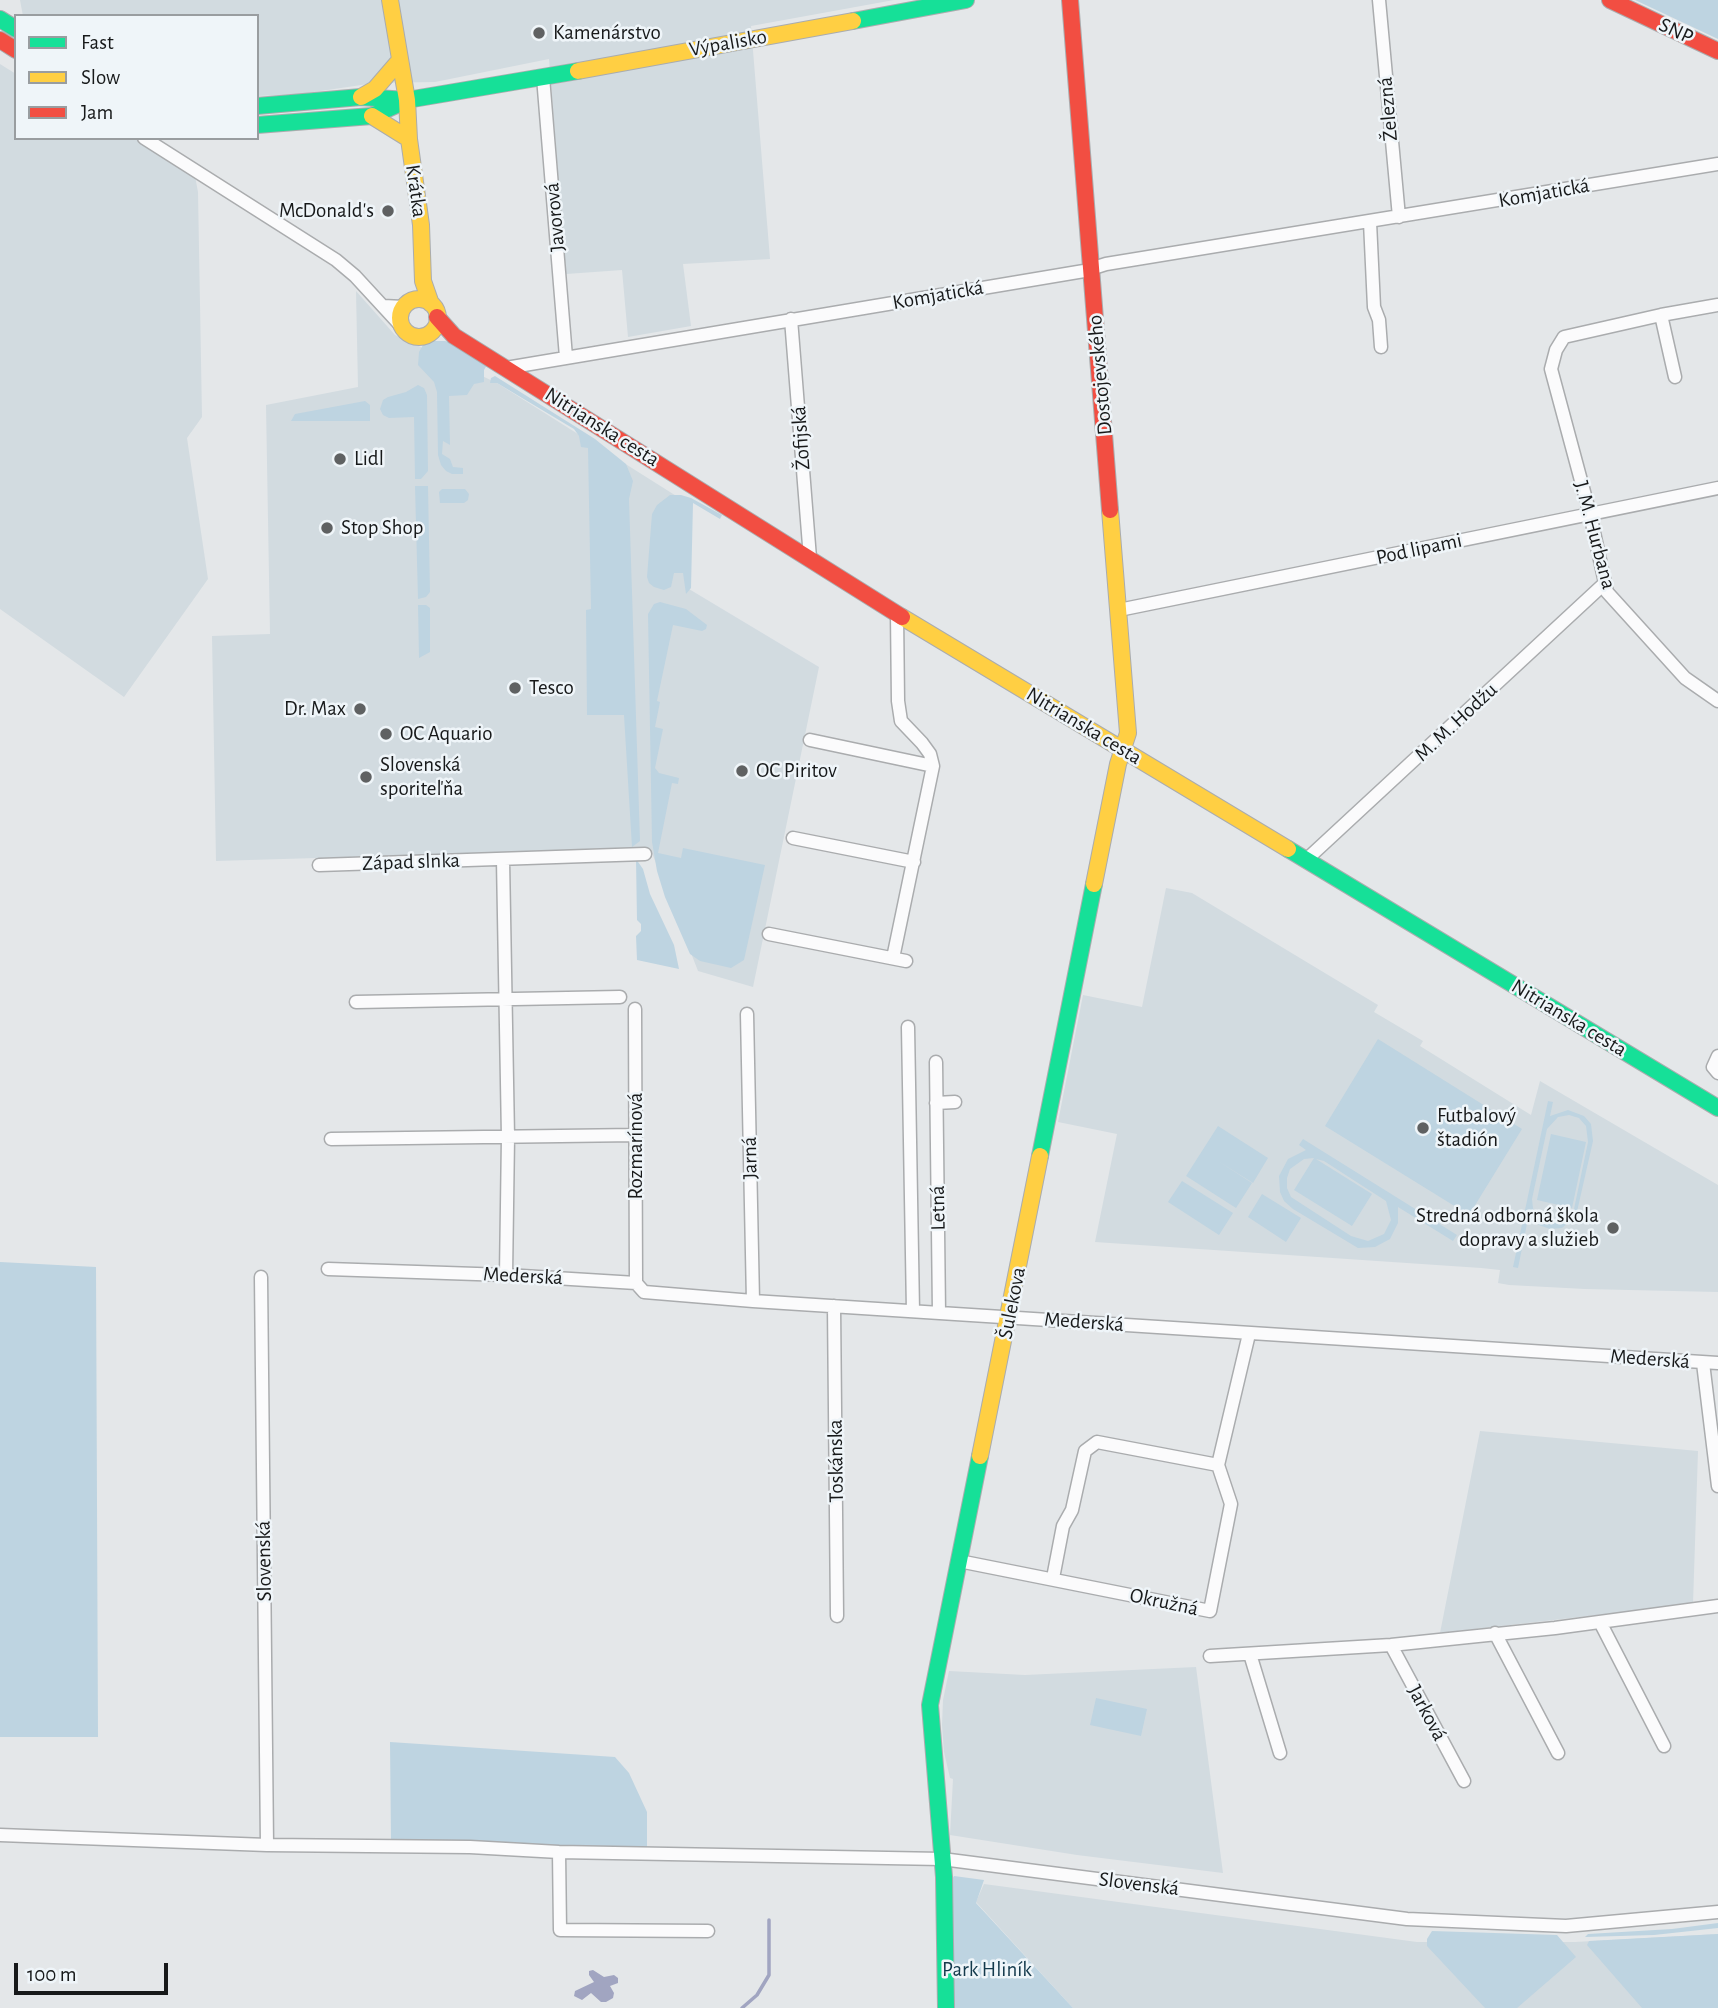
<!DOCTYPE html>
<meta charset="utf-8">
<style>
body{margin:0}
#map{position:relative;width:1718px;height:2008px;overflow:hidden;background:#e4e7e9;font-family:"Alegreya Sans",sans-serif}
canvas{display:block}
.legend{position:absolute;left:14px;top:14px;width:245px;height:126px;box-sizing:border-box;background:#eff5f9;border:2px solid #999da0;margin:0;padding:9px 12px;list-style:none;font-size:21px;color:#17191a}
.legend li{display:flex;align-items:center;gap:14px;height:35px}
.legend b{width:35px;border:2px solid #999da0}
.scale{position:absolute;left:14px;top:1963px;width:154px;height:32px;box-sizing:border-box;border:4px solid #17191a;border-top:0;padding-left:9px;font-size:21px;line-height:24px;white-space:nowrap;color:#17191a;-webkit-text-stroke:5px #eff5f9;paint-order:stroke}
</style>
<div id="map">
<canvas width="1718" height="2008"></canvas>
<ul class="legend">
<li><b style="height:9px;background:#16e098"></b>Fast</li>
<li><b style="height:9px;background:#ffcf43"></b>Slow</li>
<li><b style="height:9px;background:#f24e42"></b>Jam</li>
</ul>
<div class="scale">100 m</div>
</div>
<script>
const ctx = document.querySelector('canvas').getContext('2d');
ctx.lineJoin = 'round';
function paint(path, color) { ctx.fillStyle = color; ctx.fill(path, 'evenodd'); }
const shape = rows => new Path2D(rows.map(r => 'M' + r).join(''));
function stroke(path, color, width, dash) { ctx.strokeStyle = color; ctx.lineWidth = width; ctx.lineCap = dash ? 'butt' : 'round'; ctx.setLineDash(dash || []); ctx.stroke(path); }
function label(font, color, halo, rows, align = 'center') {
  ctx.font = font + ' "Alegreya Sans",sans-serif'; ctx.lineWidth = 5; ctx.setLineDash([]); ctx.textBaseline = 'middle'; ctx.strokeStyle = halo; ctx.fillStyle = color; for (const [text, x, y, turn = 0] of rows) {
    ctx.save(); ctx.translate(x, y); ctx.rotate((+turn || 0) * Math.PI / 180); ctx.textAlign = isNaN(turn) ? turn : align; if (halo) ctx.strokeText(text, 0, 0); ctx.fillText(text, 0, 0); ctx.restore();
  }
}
paint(shape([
 [20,0,894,0,751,26,770,259,683,264,691,326,628,337,622,270,566,274,549,59,435,82,375,83,300,94,257,96,257,16,23,16],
 [0,64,16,74,16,138,134,138,194,171,198,192,202,417,187,438,208,579,124,697,0,609],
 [356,291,395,335,497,383,689,504,689,589,819,667,753,987,698,971,650,848,216,861,212,636,270,634,266,405,358,387],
 [1166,888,1192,893,1378,1005,1374,1012,1423,1041,1420,1046,1531,1115,1540,1081,1718,1185,1718,1292,1585,1289,1509,1285,1498,1283,1500,1270,1481,1268,1095,1242,1117,1134,1058,1122,1083,995,1142,1007],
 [1480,1431,1698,1451,1693,1604,1440,1633],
 [1196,1667,1223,1873,1077,1855,950,1835,953,1779,950,1778,944,1752,942,1725,943,1700,949,1671,1025,1675],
 [984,1884,1417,1942,1575,1942,1718,1934,1718,2008,1073,2008,976,1902]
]), '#d2dbe0');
paint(shape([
 [1635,0,1718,0,1718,39],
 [432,341,445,341,460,346,488,363,484,370,484,382,474,384,467,395,449,396,450,445,443,441,442,454,450,459,453,467,463,468,463,474,452,474,446,471,441,465,438,455,437,392,434,382,418,365,419,352,423,345],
 [495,376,595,439,626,464,633,481,629,499,640,841,632,847,624,715,587,715,586,610,591,609,588,448,581,447,579,436,574,429,497,383,490,383,491,378],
 [418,385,424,388,427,395,428,471,421,479,415,479,414,417,389,418,383,415,380,409,383,400,388,397,406,392],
 [365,401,370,405,370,421,291,421,295,414],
 [415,486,428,486,430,592,426,597,418,599],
 [442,489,465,489,469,494,468,500,464,503,440,503,439,492],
 [670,495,681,495,691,498,722,515,720,519,693,503,691,588,686,594,683,573,674,573,671,587,664,590,654,587,649,583,647,577,652,514,657,505],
 [660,602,686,609,707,625,706,629,702,631,673,625,657,701,660,702,655,727,663,729,655,768,659,773,679,778,678,784,672,783,658,853,681,858,683,848,765,865,744,960,731,968,700,961,690,954,665,897,657,871,652,842,648,614,654,604],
 [418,605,426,605,430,608,430,652,419,658],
 [636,859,643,869,650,894,674,945,679,969,637,960,636,936,641,931,641,924,637,920],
 [1378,1039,1522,1129,1469,1215,1325,1126],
 [1548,1101,1553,1102,1550,1116,1568,1110,1584,1116,1591,1124,1593,1141,1576,1216,1562,1228,1550,1229,1539,1225,1529,1214,1518,1268,1513,1267],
 [1569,1115,1579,1118,1586,1126,1588,1142,1574,1209,1565,1221,1550,1224,1537,1217,1533,1208,1532,1199,1547,1129,1558,1117],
 [1218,1126,1268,1158,1253,1183,1218,1161,1252,1183,1236,1208,1186,1176],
 [1551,1134,1586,1142,1572,1208,1537,1200],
 [1303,1139,1457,1235,1453,1241,1398,1207,1398,1223,1390,1239,1375,1247,1358,1248,1293,1209,1284,1201,1280,1192,1279,1176,1288,1159,1306,1150,1299,1145],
 [1314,1158,1294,1190,1352,1226,1372,1194,1316,1159,1324,1161,1386,1201,1391,1220,1384,1234,1368,1241,1351,1236,1291,1197,1287,1188,1287,1178,1290,1169,1304,1159],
 [1182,1181,1233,1213,1219,1235,1168,1202],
 [1262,1194,1301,1218,1286,1242,1248,1217],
 [0,1262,96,1267,98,1737,0,1737],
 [1096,1698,1147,1709,1141,1736,1090,1725],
 [390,1742,615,1757,629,1773,647,1812,647,1850,391,1842],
 [954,1876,984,1880,976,1903,1073,2008,950,2008,951,1881],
 [1718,1923,1718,1928,1654,1935,1585,1937,1588,1934,1672,1929],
 [1432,1931,1557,1935,1576,1957,1517,2008,1485,2008,1427,1946,1427,1939],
 [1718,1934,1718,2008,1642,2008,1587,1945,1589,1941]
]), '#bed4e1');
paint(shape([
 [593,1970,604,1977,614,1975,618,1978,618,1983,610,1986,614,1993,613,1998,606,2002,601,2002,591,1993,582,2000,574,1996,575,1991,594,1982,589,1975,589,1971]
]), '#a1a5c1');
stroke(shape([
 [742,2008,757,1995,769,1975,769,1920]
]), '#a1a5c1', 3.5);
const street = shape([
 [1379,0,1399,217],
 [543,77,566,357],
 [144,138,336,260,355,276,402,327],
 [1370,222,1374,307,1379,320,1381,347],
 [1718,305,1661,315,1564,337,1556,350,1551,369,1590,514,1607,592,1685,678,1718,701],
 [383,306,404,307],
 [1661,315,1675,377],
 [791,319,810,558],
 [506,368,1084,271,1106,264,1718,164],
 [1119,610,1718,488],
 [810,740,933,766],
 [793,838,914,862],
 [503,860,508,1137,506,1275],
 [1306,860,1605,583],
 [319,865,645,854],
 [769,934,906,961],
 [893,958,933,766,930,754,922,743,901,721,898,701,897,614],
 [356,1002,620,997],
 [635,1009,636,1283],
 [747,1014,753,1301],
 [908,1027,913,1311],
 [1718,1056,1713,1067,1718,1073],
 [936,1062,939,1313],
 [936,1103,955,1102],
 [331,1139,636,1135],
 [328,1269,506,1275,636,1283,644,1292,753,1301,1718,1363],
 [261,1277,267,1845],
 [834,1306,837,1616],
 [1703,1363,1718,1486],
 [959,1561,1210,1611,1231,1504,1218,1465,1249,1334],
 [1053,1578,1063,1526,1072,1510,1085,1451,1097,1442,1218,1465],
 [1600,1622,1664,1746],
 [1495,1633,1558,1753],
 [1391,1645,1464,1781],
 [1250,1654,1280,1753],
 [1210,1656,1391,1645,1555,1628,1718,1606],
 [0,1835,267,1845,470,1847,559,1852,942,1859,1407,1919,1566,1926,1718,1912],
 [559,1852,560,1930,708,1931]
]);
const fast = shape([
 [0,19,16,29],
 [853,21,966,0],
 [257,106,361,97,407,100,578,71],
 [257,125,372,116,403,102],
 [1288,849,1718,1108],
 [1040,1156,1094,884],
 [946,2008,944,1877,930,1705,980,1456]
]);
const slow = shape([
 [390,0,407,100],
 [578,71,853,21],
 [361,97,375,89,400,60],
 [407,100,409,139,421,225,423,281,431,304],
 [372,116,409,139],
 '400 318a19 19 0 1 1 38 0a19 19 0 1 1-38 0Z',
 [902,617,1288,849],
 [1094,884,1118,764,1128,733,1110,510],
 [980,1456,1040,1156]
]);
const jam = shape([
 [1070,0,1110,510],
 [1610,0,1718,51],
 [0,40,16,50],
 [437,317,454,336,902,617]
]);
stroke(street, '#aaacae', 15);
stroke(fast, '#aaacae', 18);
stroke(slow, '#aaacae', 18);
stroke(jam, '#aaacae', 18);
stroke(street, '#fbfbfc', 12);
stroke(fast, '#16e098', 16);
stroke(slow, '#ffcf43', 16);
stroke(jam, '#f24e42', 16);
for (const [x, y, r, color] of [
 [539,33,7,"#5f6162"],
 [388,211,7,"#5f6162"],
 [340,459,7,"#5f6162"],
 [327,528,7,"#5f6162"],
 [515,688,7,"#5f6162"],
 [360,709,7,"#5f6162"],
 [386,734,7,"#5f6162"],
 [742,771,7,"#5f6162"],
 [366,777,7,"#5f6162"],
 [1423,1128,7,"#5f6162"],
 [1613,1228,7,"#5f6162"]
]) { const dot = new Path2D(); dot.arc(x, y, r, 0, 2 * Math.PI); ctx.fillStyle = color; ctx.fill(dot); stroke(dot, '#eff5f9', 2.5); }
label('21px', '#17191a', '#eff5f9', [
 ["SNP",1676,31,25],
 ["Výpalisko",728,43,-10],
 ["Železná",1388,109,-95],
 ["Krátka",416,191,82],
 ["Komjatická",1544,193,-10],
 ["Javorová",555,217,-95],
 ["Komjatická",938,295,-10],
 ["Dostojevského",1100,375,-95],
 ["Nitrianska cesta",602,427,32],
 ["Žofijská",801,438,-94],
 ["J. M. Hurbana",1595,535,75],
 ["Pod lipami",1419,549,-12],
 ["M. M. Hodžu",1456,722,-43],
 ["Nitrianska cesta",1084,726,31],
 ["Západ slnka",411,862,-2],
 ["Nitrianska cesta",1569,1018,31],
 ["Rozmarínová",636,1146,-90],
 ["Jarná",750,1158,-91],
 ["Letná",938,1208,-91],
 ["Mederská",523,1276,3],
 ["Šulekova",1012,1303,-79],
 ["Mederská",1084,1322,4],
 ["Mederská",1650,1359,4],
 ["Toskánska",836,1461,-91],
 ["Slovenská",264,1561,-91],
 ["Okružná",1164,1602,12],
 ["Jarková",1427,1713,62],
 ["Slovenská",1139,1884,7]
]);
label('21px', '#17191a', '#eff5f9', [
 ["Kamenárstvo",553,33],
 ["McDonald's",374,211,"right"],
 ["Lidl",354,459],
 ["Stop Shop",341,528],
 ["Tesco",529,688],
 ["Dr. Max",346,709,"right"],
 ["OC Aquario",400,734],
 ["Slovenská",380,765],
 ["sporiteľňa",380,789],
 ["OC Piritov",756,771],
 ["Futbalový",1437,1116],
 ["štadión",1437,1140],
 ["Stredná odborná škola",1599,1216,"right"],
 ["dopravy a služieb",1599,1240,"right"]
], 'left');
label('21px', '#143a4c', '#eff5f9', [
 ["Park Hliník",987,1970]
]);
</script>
